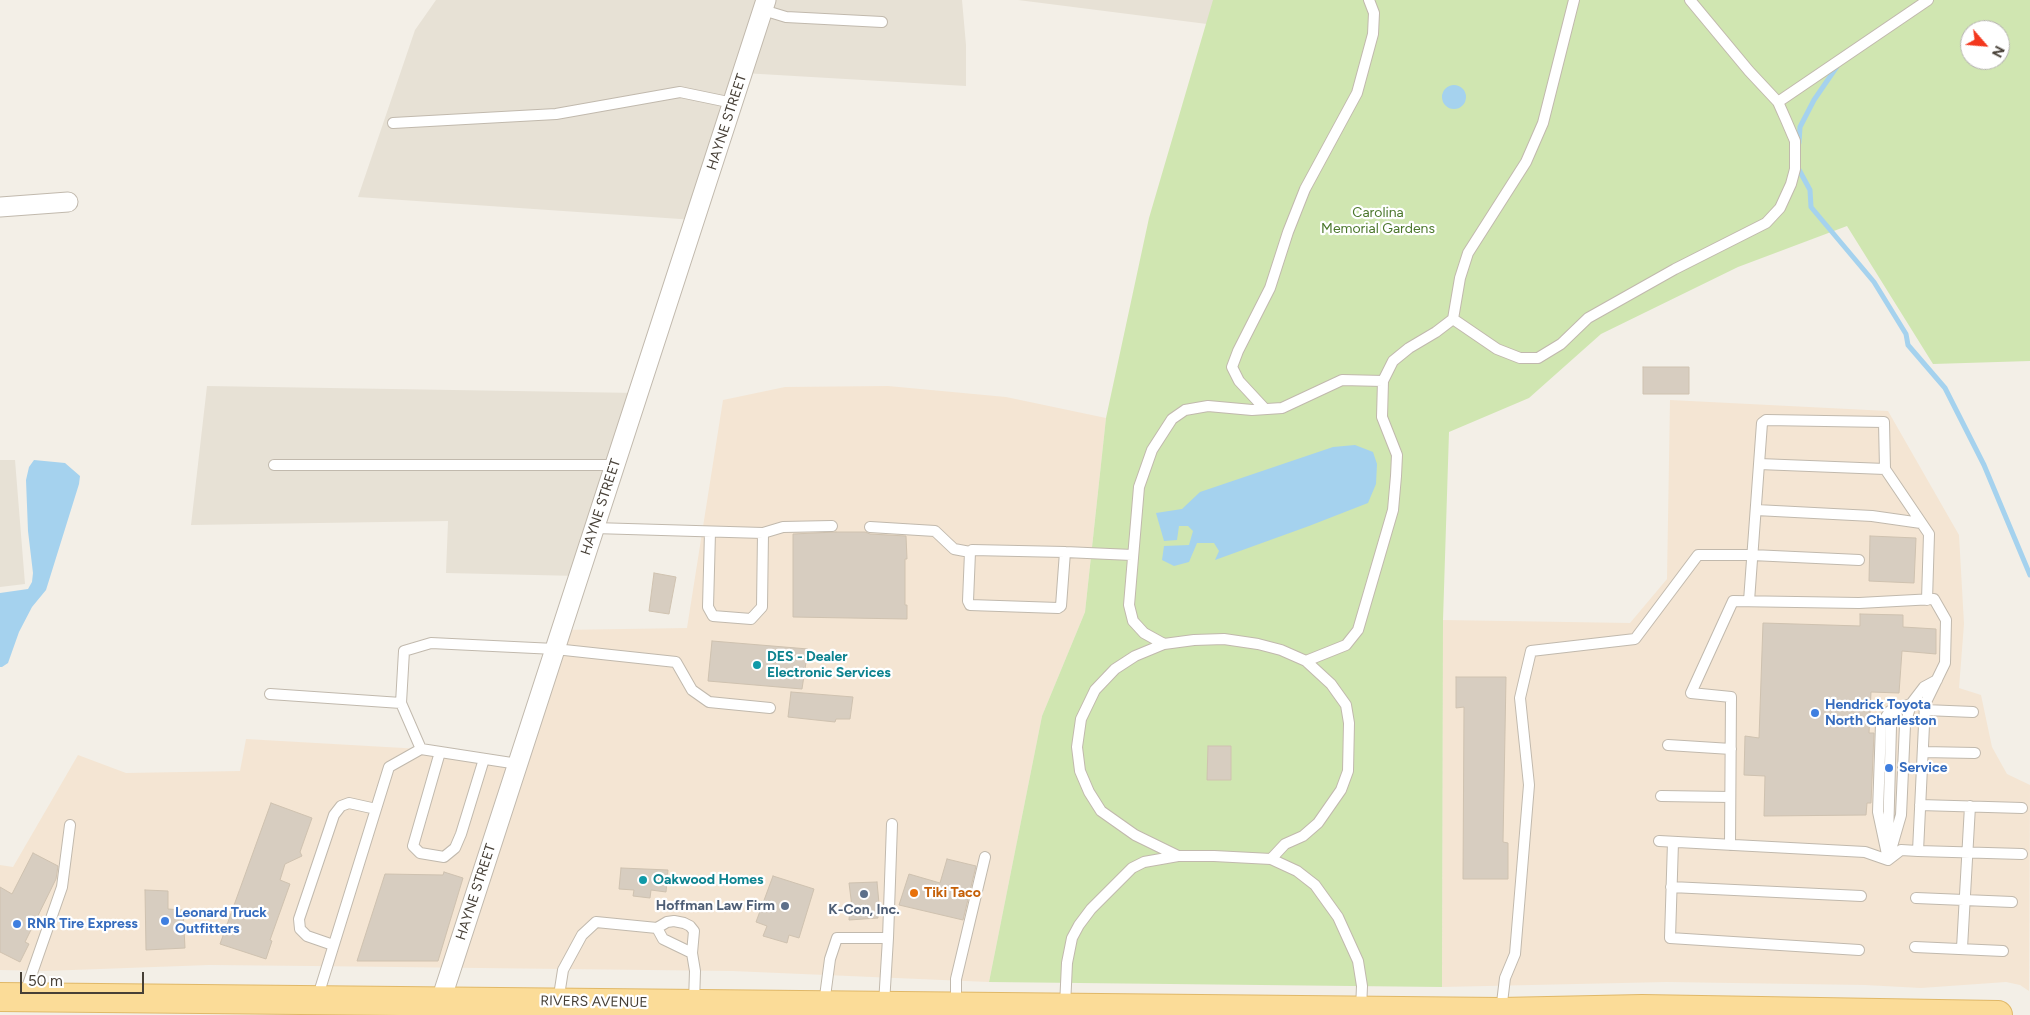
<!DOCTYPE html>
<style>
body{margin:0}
#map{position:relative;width:2030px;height:1015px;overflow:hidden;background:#f3efe7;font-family:Figtree,sans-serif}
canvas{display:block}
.north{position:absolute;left:1960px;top:20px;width:50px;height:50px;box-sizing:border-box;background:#fff;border:1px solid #b5b2af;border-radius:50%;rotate:117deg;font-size:14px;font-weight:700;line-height:20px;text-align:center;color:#463f36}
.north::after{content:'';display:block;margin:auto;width:18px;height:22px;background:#f3381e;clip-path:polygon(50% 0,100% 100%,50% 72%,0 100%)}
.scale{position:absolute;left:20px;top:972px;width:124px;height:22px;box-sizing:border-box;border:2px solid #463f36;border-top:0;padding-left:6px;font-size:15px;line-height:18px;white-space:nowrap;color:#463f36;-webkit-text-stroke:4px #fff;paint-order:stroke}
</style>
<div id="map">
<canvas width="2030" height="1015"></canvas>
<div class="north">N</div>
<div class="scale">50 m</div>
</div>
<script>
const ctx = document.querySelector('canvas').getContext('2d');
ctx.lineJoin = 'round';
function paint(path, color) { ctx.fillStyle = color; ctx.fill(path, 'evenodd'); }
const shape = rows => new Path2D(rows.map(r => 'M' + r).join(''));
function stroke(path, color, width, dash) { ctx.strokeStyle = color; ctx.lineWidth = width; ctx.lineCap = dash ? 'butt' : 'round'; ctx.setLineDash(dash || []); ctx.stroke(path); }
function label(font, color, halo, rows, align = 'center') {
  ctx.font = font + ' Figtree,sans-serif'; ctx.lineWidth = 4.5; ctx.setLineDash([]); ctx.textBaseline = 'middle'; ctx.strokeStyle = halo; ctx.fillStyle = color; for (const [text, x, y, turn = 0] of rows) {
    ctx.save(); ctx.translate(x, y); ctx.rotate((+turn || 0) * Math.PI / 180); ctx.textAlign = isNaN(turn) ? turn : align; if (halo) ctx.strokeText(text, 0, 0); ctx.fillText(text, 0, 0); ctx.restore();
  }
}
paint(shape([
 [436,0,962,0,966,45,966,86,743,73,695,220,358,197,415,30],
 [1018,0,1214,0,1207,24],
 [207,386,638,393,579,576,446,573,448,521,191,525],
 [0,460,15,460,25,584,0,587]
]), '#e7e1d5');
paint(shape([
 [888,386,1006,397,1106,418,1085,612,1042,716,989,982,732,971,312,966,209,965,45,971,0,970,0,865,13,867,78,755,126,773,240,771,246,739,421,749,518,764,561,630,687,628,723,400,785,387],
 [1670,400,1888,411,1959,535,1964,624,1959,688,1981,695,1992,747,2007,774,2030,785,2029,991,2020,985,2006,982,1921,988,1865,985,1667,982,1442,987,1443,620,1630,623,1667,579]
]), '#f4e5d3');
paint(shape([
 [1213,0,2030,0,2030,361,1933,364,1847,226,1738,267,1601,334,1529,398,1449,432,1443,620,1442,987,989,982,1042,716,1085,612,1106,418,1149,218],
 [1970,30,2000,30,2000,60,1970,60]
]), '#d0e6b1');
paint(shape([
 '1442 97a12 12 0 1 1 24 0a12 12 0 1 1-24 0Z',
 [1355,445,1373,452,1377,464,1376,484,1368,503,1309,526,1215,560,1219,551,1214,543,1197,543,1189,562,1174,566,1162,560,1164,546,1189,545,1193,531,1188,526,1179,526,1177,540,1164,541,1156,513,1182,509,1200,492,1333,447],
 [34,460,65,463,80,476,79,484,46,590,32,607,19,632,8,663,2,667,0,667,0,593,28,589,32,582,33,573,28,531,26,480,29,467]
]), '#a5d2ee');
stroke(shape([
 [1799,143,1800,127,1814,100,1838,65],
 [1797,166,1810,190,1811,207,1874,282,1906,334,1908,345,1945,388,1984,465,2030,575]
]), '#a5d2ee', 5);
const building = shape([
 [1643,367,1689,367,1689,394,1643,394,1643,367],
 [836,532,865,532,870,534,906,536,907,559,905,559,905,605,907,605,907,619,793,617,793,534,836,532],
 [1870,536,1916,538,1914,583,1869,581,1870,536],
 [654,573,676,577,669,614,649,611,654,573],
 [1860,614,1903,615,1903,627,1936,629,1936,654,1902,651,1899,693,1871,692,1869,733,1874,733,1871,803,1867,803,1866,815,1764,816,1765,776,1744,775,1745,736,1759,738,1763,623,1860,626,1860,614],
 [712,641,808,649,802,689,708,681,712,641],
 [1456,677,1506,677,1503,842,1508,843,1508,879,1463,879,1464,707,1456,708,1456,677],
 [791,692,853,697,850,719,836,719,835,722,788,717,791,692],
 [1208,746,1231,746,1231,780,1207,780,1208,746],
 [271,803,312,818,300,852,302,856,285,864,280,880,290,884,270,940,272,941,266,959,220,944,271,803],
 [33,853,58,866,56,879,25,942,29,944,20,962,0,952,0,887,12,894,33,853],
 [947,859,976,866,963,920,899,905,909,874,940,883,947,859],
 [621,868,668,870,666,892,651,890,650,898,633,896,634,890,619,889,621,868],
 [444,872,463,878,438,961,357,961,385,874,443,875,444,872],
 [773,876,814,889,799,938,789,935,787,943,763,936,767,926,756,922,773,876],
 [877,882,880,914,878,914,878,918,849,920,850,907,852,907,849,883,877,882],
 [145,890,168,891,168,909,183,910,185,948,146,950,145,890]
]);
paint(building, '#d7cdc0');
stroke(building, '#cfc2b0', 1);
const lane = shape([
 [763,10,786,17,882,22],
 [1778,102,1928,0],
 [393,123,556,114,680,92,733,103],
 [1453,319,1497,349,1520,358,1538,358,1561,344,1588,318,1675,269,1766,223,1780,208,1791,184,1795,169,1795,141,1786,120,1778,102,1749,71,1690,0],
 [1265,409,1239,381,1232,367,1238,351,1270,288,1288,232,1305,189,1357,93,1373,34,1374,13,1369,0],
 [1759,464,1885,469],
 [274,465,615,465],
 [1756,510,1872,516,1921,523],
 [870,527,935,531,954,549,970,552],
 [594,528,763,533,762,607,751,619,713,616,708,607,710,532],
 [763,533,783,527,832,526],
 [1065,552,1061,606,1058,608,970,605,968,601,970,552,972,550,1065,552,1132,555],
 [1749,601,1762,423,1766,420,1884,422,1885,469,1929,534,1927,600],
 [1164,644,1144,633,1133,621,1129,605,1139,487,1152,450,1172,419,1185,410,1208,406,1252,410,1282,408,1342,380,1383,381],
 [1306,661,1346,645,1358,630,1393,510,1396,476,1397,455,1382,417,1383,381,1393,361,1409,348,1436,332,1453,319,1460,278,1468,253,1526,162,1543,123,1574,0],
 [270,694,401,703,404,651,431,643,555,649,676,662,692,690,709,702,770,708],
 [401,703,421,749,518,764],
 [1925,710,1973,712],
 [1668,745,1731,749],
 [440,752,413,846,420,853,444,857,455,848,461,834,484,759],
 [1923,752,1975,753],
 [1661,796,1730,797],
 [1920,805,2022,808],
 [1888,839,1891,726,1898,708],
 [1659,841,1865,852,1888,860],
 [1673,842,1670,938,1859,950],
 [1730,845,1731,697,1691,693,1733,601,1859,603,1934,599,1946,620,1945,663,1925,704,1918,851,1901,850,1888,860],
 [1918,851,2022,854],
 [1178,856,1135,835,1101,811,1089,792,1080,771,1077,747,1081,719,1095,690,1115,669,1135,656,1164,644,1194,640,1224,639,1258,644,1281,650,1306,661,1331,684,1346,705,1349,723,1348,771,1341,790,1318,823,1303,836,1285,844,1271,859],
 [1888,859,1878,812,1881,724,1890,711,1911,704],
 [1888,860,1901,815,1905,725,1911,704,1924,687,1937,680],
 [1671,887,1861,896],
 [1916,898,2012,902],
 [657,928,663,939,692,953],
 [888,938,892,824],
 [333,945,307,936,300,929,299,919,334,815,341,806,349,803,376,809],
 [1915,947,2003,951],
 [1962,948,1970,806],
 [24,996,62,887,70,825],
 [317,999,389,767,421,749],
 [558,1002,563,970,582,935,596,922,657,928,667,922,674,921,684,923,690,926,694,931,692,953,695,971,694,1002],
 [824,1004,830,959,837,938,888,938,884,1004],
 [956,1005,956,979,985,857],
 [1065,1006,1067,963,1072,938,1079,925,1091,909,1132,868,1144,862,1178,856,1214,856,1271,859,1297,871,1315,885,1338,917,1358,961,1362,986,1361,1009],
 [1501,1011,1505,978,1515,954,1529,785,1520,698,1531,651,1635,639,1698,555,1752,555,1859,560]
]);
const street = shape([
 [0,207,68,202],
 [441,1011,441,1000,766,0]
]);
const primary = shape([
 [0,997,1501,1012,1642,1009,1998,1015]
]);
stroke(lane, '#c1b9ad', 12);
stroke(street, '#c1b9ad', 21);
stroke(primary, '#e0b868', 30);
stroke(lane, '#fff', 10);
stroke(street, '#fff', 19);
stroke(primary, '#fbdc98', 28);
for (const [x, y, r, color] of [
 [757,665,5,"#0f9aa8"],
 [1815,713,5,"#3f7fe0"],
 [1889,768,5,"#3f7fe0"],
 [643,880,5,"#0f9aa8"],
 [914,893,5,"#e8710a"],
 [864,894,5,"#5c6f8a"],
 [785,906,5,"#5c6f8a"],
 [165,921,5,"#3f7fe0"],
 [17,924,5,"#3f7fe0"]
]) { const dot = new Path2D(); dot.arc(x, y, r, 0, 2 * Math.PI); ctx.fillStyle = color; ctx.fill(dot); stroke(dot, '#fff', 2); }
label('14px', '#463f36', '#fff', [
 ["HAYNE STREET",727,122,-72],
 ["HAYNE STREET",601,507,-72],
 ["HAYNE STREET",476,892,-72],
 ["RIVERS AVENUE",594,1002,1]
]);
label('14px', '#4a762b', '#fff', [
 ["Carolina",1378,213],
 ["Memorial Gardens",1378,229]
]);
label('bold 14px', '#0d838f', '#fff', [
 ["DES - Dealer",767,657],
 ["Electronic Services",767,673],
 ["Oakwood Homes",653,880]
], 'left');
label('bold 14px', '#366cbe', '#fff', [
 ["Hendrick Toyota",1825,705],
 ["North Charleston",1825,721],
 ["Service",1899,768],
 ["Leonard Truck",175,913],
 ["Outfitters",175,929],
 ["RNR Tire Express",27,924]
], 'left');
label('bold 14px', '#c56008', '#fff', [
 ["Tiki Taco",924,893]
], 'left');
label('bold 14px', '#4e5e75', '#fff', [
 ["Hoffman Law Firm",775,906],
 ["K-Con, Inc.",864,910,"center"]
], 'right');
</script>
